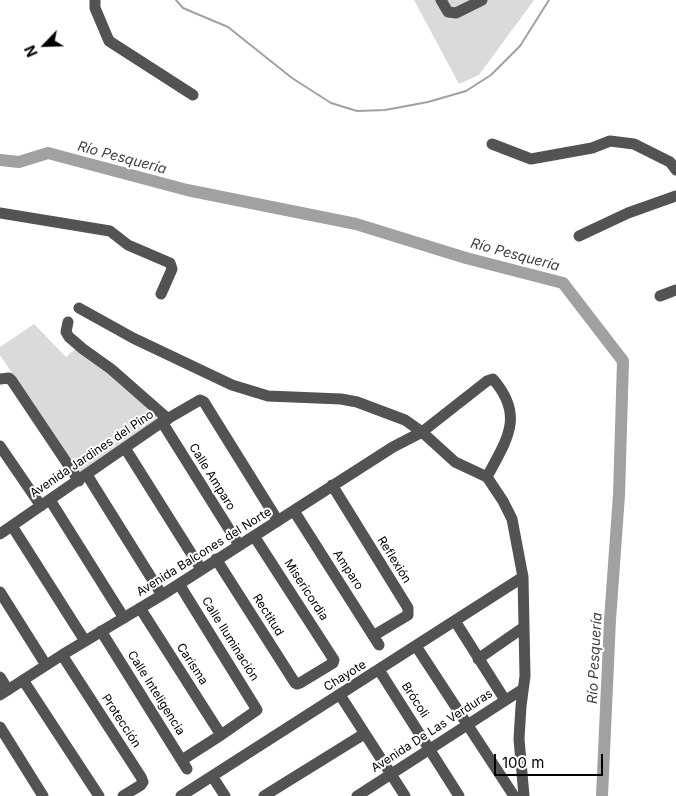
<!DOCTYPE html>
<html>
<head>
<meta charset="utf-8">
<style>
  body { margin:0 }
  #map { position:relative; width:676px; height:796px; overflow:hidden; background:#fff; font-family:Inter,sans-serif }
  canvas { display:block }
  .north { position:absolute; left:20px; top:20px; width:50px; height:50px; -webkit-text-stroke:4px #fff; paint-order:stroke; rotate:246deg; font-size:14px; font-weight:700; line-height:20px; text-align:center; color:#000 }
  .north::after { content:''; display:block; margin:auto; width:18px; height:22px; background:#000; clip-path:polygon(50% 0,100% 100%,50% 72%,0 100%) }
  .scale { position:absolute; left:494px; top:754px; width:109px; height:22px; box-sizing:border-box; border:2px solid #000; border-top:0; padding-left:6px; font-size:15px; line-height:18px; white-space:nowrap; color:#000; -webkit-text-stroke:4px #fff; paint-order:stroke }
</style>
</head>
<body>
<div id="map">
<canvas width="676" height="796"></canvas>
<div class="north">N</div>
<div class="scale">100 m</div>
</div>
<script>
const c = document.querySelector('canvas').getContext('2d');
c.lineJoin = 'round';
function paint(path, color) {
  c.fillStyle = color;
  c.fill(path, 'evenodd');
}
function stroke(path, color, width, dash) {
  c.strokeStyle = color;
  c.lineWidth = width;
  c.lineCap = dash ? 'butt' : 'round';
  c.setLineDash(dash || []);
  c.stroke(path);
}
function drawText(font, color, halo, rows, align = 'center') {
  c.font = font + ' Inter,sans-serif';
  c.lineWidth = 4;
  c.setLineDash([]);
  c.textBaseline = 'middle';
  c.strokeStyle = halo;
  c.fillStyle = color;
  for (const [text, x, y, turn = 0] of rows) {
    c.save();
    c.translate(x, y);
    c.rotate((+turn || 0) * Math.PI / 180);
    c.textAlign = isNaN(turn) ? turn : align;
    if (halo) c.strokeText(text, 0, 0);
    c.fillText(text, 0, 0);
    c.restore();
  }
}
paint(new Path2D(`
  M 414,0 L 534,0 L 479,75 L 459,84 Z
  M 34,324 L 66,357 L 75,349 L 100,362 L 162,416 L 80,474 L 0,355 L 0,347 Z`), '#dadada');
stroke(new Path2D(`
  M 176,0 L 183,8 L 228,27 L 292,78 L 331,103 L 357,111 L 385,110 L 428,102 L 466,91 L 491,75 L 520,46 L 549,0`), '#a1a1a1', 2);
stroke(new Path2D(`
  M 0,160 L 19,162 L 48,153 L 187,190 L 356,224 L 466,258 L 563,283 L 623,361 L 619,495 L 610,620 L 602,796`), '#a1a1a1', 12);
stroke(new Path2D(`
  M 95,0 L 95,8 L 109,41 L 193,95
  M 441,0 L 448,12 L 456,13 L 482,0
  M 492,144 L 531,159 L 592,148 L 610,141 L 634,144 L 670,162 L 676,170
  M 0,213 L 110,231 L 128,245 L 170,263 L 172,269 L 161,294
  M 579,236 L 628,213 L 676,196
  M 660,296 L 676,290
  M 79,308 L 133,338 L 232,385 L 268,396 L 341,399 L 357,402 L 405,420 L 422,432 L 455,462 L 487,477
  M 68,322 L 66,332 L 69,337 L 83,349 L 111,369 L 168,419
  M 0,379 L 9,378 L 12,381 L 79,481
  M 162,422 L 239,545
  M 0,446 L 41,506
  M 125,448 L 201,569
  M 87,475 L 162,595
  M 487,477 L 503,501 L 512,519 L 523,577 L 525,676 L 521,706 L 519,739 L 524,796
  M 332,485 L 408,608 L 408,615 L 373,636
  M 50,500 L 124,618
  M 294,511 L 379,645
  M 12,526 L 85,641
  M 0,534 L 162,422 L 200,400 L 204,402 L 278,521
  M 216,559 L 295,683 L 297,684 L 300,683 L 333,663 L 334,660 L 254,536
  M 179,584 L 257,710 L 221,735 L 182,760
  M 0,592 L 46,665
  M 140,608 L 221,735
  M 455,621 L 505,700
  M 101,631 L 187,769
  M 416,646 L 514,796
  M 62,655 L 141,777 L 143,782 L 141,785 L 123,796
  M 478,659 L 524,627
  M 379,670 L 459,796
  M 0,677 L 8,690
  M 23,680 L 99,796
  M 0,695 L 62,655 L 162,595 L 393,447 L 422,432 L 487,381 L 493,379 C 525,416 507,439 487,477
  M 340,695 L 405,796
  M 0,727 L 43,796
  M 212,776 L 225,796
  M 181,796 L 523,577
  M 264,796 L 364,734
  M 357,796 L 523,689`), '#535353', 11);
drawText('12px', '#000', '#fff', [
  ["Avenida Jardines del Pino",92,454,-34],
  ["Calle Amparo",212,477,58],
  ["Avenida Balcones del Norte",204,552,-32],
  ["Reflexión",394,560,58],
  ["Amparo",348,570,57],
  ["Misericordia",306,590,57],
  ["Rectitud",268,615,58],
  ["Calle Iluminación",230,639,58],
  ["Carisma",192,664,57],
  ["Chayote",345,676,-32],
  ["Calle Inteligencia",156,693,58],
  ["Brócoli",415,700,57],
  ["Protección",121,721,57],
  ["Avenida De Las Verduras",432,731,-33]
]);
drawText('italic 14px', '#424242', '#fff', [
  ["Río Pesquería",122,158,15],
  ["Río Pesquería",515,255,15],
  ["Río Pesquería",595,658,-87]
]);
</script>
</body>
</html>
